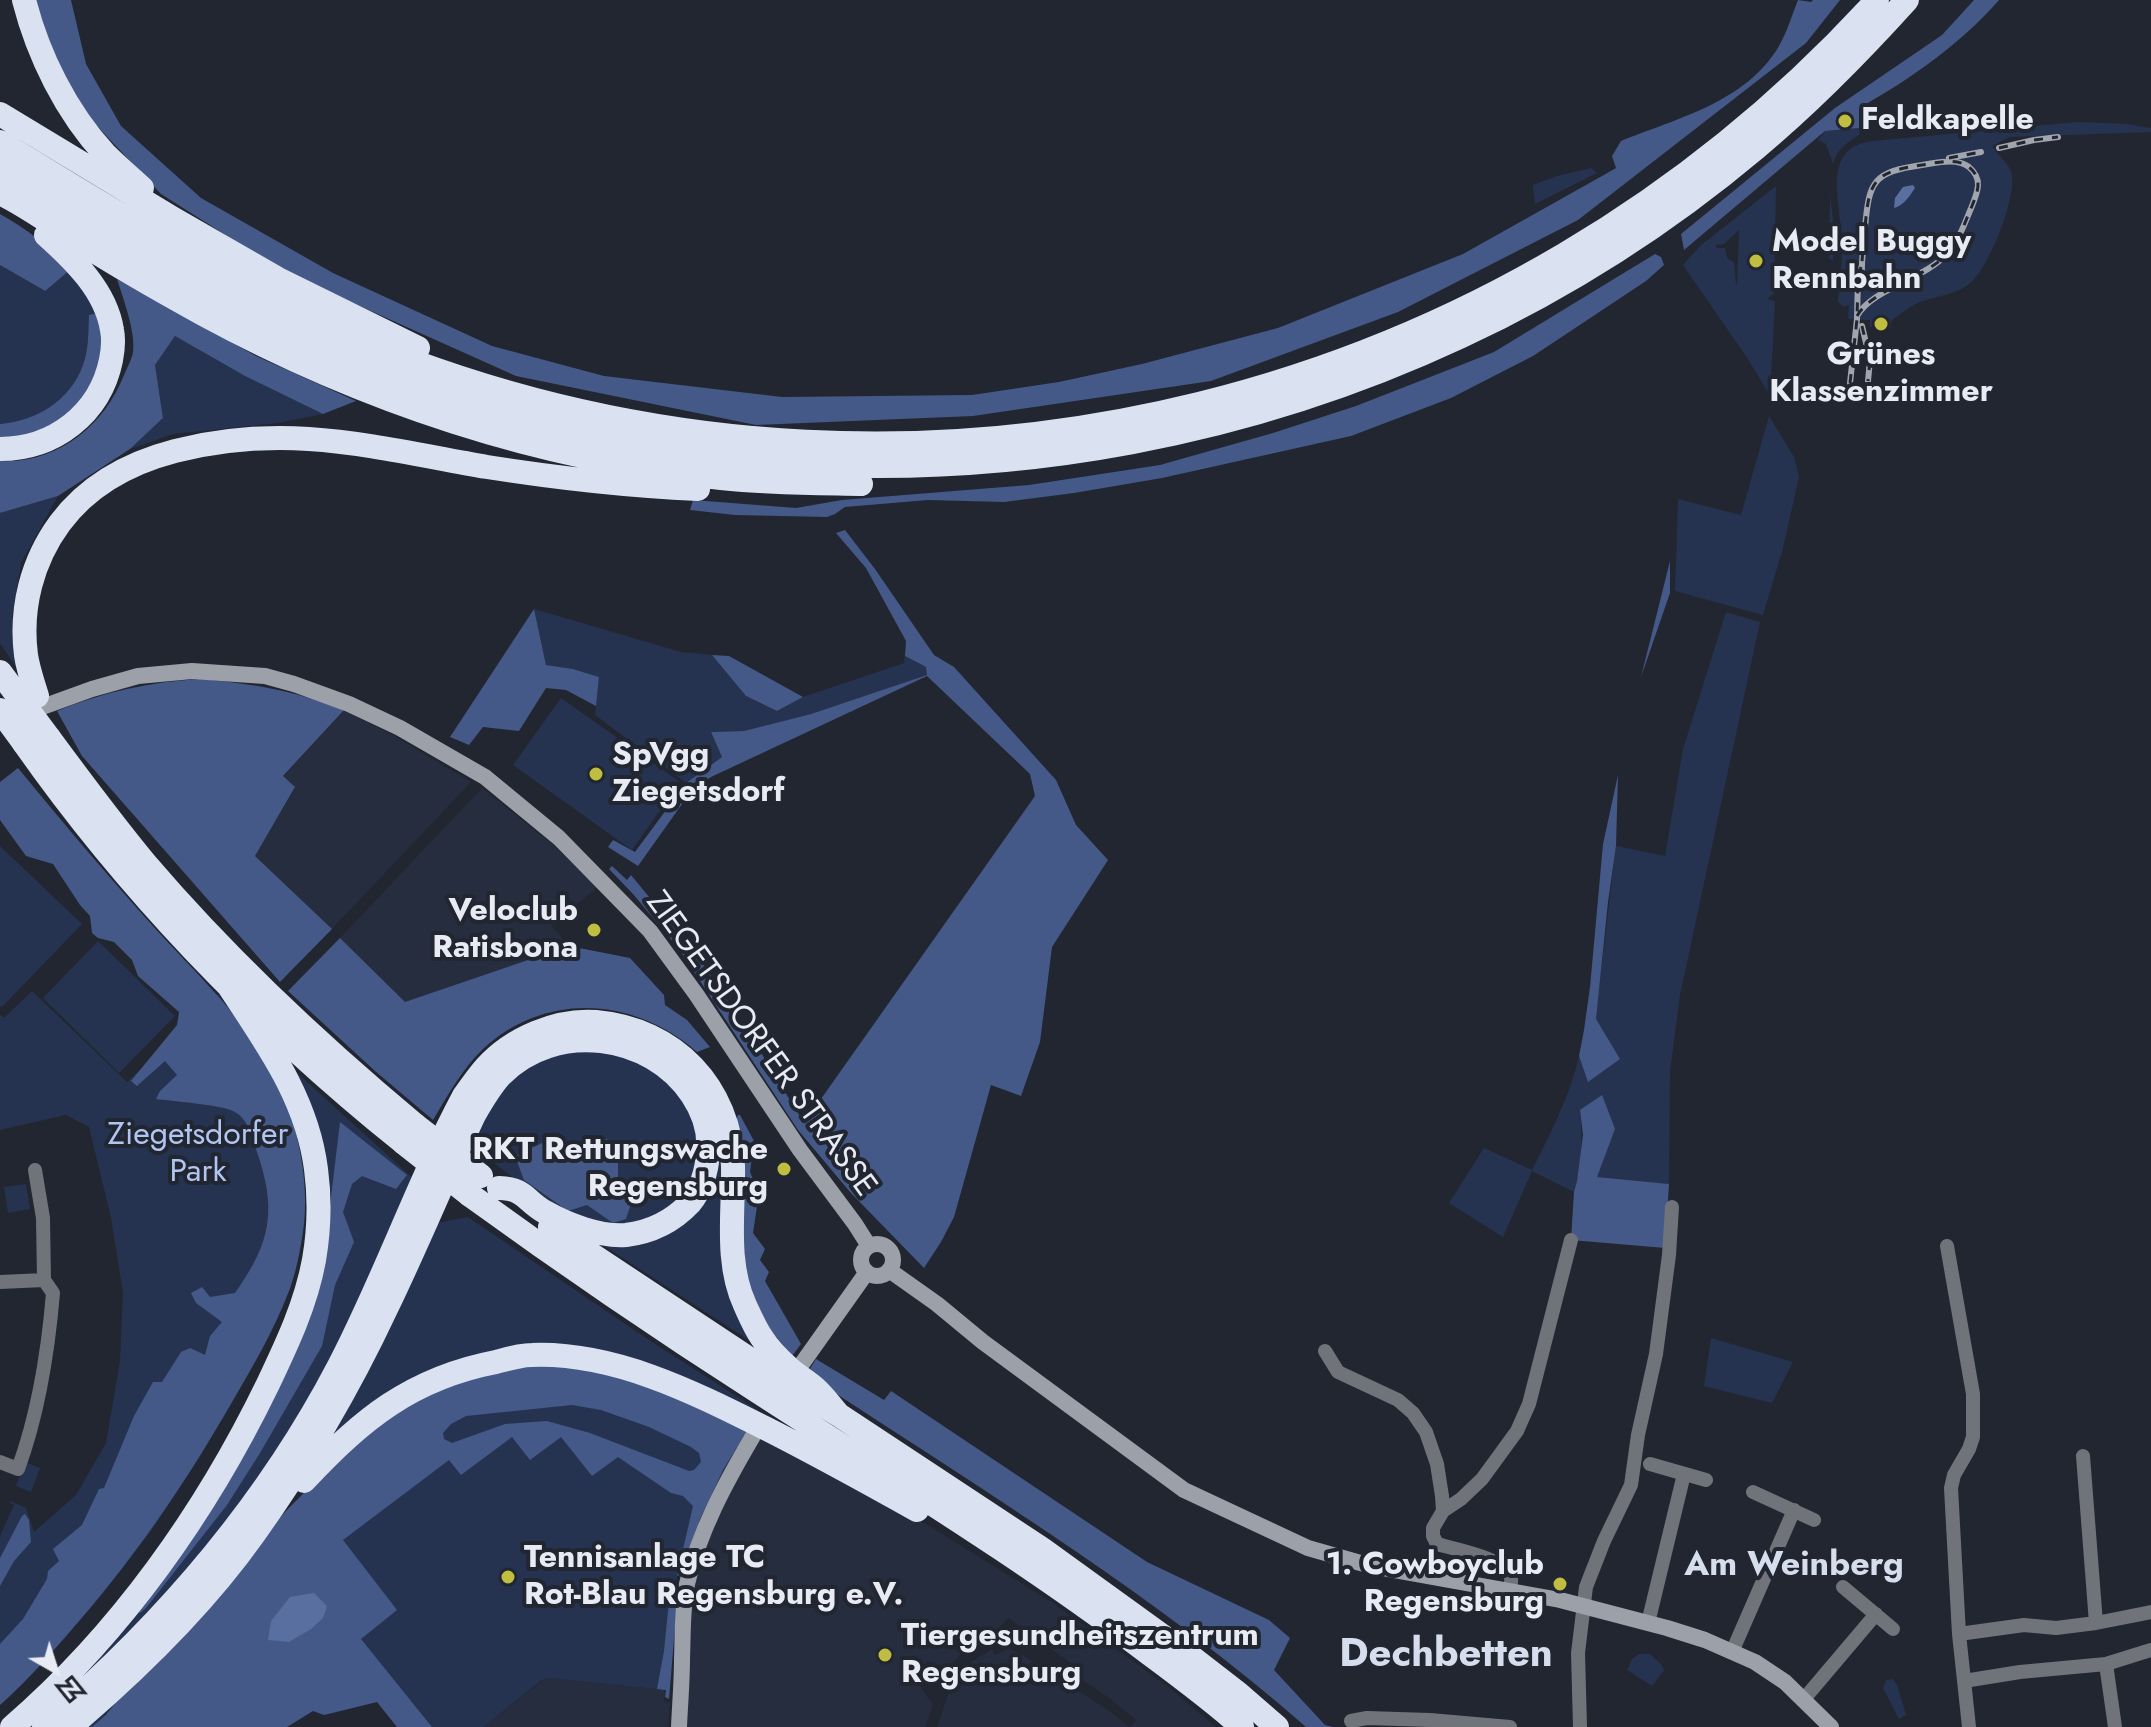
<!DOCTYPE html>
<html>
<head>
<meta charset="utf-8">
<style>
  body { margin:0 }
  #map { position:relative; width:2151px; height:1727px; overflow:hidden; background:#212631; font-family:Jost,sans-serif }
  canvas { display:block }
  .north { position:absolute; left:16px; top:1631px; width:80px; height:80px; -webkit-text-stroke:6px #212631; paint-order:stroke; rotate:141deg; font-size:22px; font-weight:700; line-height:32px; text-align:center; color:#e8ebf3 }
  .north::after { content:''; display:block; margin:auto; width:28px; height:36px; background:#e8ebf3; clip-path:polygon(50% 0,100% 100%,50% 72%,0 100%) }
</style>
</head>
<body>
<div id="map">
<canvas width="2151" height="1727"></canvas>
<div class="north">N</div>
</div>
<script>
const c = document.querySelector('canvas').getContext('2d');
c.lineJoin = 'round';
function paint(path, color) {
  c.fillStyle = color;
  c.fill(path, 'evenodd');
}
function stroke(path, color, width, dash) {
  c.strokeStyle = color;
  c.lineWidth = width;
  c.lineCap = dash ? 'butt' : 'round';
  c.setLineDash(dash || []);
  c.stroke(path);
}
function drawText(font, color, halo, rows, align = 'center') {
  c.font = font + ' Jost,sans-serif';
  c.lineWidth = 8;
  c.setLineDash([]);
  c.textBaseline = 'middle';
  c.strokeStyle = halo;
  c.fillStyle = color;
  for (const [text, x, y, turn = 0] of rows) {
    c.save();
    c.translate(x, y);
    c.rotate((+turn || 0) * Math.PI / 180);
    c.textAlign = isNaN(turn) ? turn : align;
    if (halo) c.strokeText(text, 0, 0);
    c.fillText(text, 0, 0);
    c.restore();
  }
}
paint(new Path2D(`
  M 344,710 L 396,737 L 471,782 L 332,929 L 255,856 L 295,788 L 283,777 Z
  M 482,788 L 553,845 L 598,887 L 551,925 L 569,946 L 405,1003 L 340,938 Z
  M 761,1438 L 853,1481 L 944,1535 L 1053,1603 L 1167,1686 L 1216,1727 L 1130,1727 L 1136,1720 L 1108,1697 L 1070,1672 L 1075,1666 L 1008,1618 L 995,1633 L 963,1652 L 948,1668 L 927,1661 L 919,1685 L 933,1705 L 925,1727 L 687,1727 L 691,1603 L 696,1579 L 708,1537 L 734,1482 Z
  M 992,1649 L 995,1655 L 1008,1649 L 1018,1652 L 1111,1712 L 1129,1727 L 937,1727 L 956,1671 L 958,1672 L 966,1665 Z
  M 549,1678 L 665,1690 L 664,1701 L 670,1702 L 668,1727 L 483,1727 L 543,1680 Z`), '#262d3e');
paint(new Path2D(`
  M 2077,122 L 2126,124 L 2151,128 L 2151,132 L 2010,137 L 1992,146 C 1997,154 2007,162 2011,171 C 2019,193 1988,271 1969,284 C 1956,294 1938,296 1923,301 C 1912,304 1901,314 1892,320 L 1890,329 L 1870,327 L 1870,320 L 1848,319 L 1849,305 L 1844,307 L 1838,302 C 1839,282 1843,260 1842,239 C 1841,217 1831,178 1842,159 C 1849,146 1860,143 1873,141 Z
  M 1859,128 L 1860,134 C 1847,143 1837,149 1833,164 L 1826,144 L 1818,140 L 1825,131 Z
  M 1591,168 L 1597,173 L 1535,204 L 1533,185 L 1557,176 Z
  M 1776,186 L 1774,293 L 1767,299 L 1775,301 L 1770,396 L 1748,359 L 1683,265 L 1700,246 ZM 1739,230 L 1737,284 L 1736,285 L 1734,262 L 1727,258 L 1725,248 L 1716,248 L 1716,245 L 1724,244 Z
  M 1830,195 L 1834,229 L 1833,260 L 1829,259 Z
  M 0,265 L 44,291 L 71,269 L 97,313 L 89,315 C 88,332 89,350 83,365 C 70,401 37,421 0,424 Z
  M 175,336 L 245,376 L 323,414 L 278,423 L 173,434 L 130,449 L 163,418 L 155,365 Z
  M 1769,416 L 1794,457 L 1799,477 L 1783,548 L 1763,615 L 1675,591 L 1678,499 L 1741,515 Z
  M 58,496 L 21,563 L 12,616 L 17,669 L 0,643 L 0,513 Z
  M 534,609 L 681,652 L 712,655 L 746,696 L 777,711 L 803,697 L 904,663 L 905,656 L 926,667 L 928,675 L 811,714 L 744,731 L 711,732 L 722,757 L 686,783 L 595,715 L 599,677 L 573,669 L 546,665 Z
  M 1726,612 L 1760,622 L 1680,995 L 1670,1071 L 1669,1184 L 1596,1177 L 1615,1129 L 1580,1111 C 1583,1138 1582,1166 1574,1192 L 1532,1171 L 1503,1237 L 1449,1203 L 1484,1148 L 1532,1170 C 1550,1134 1570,1096 1579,1056 L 1588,1081 L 1616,846 L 1665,856 L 1683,749 Z
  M 561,698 L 680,782 L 632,850 L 513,765 Z
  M 0,846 L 82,924 L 2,1007 L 0,1006 Z
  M 98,941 L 175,1016 L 119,1073 L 43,998 Z
  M 32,991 L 127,1082 L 218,994 L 251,1038 L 301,1159 L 305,1193 L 303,1230 L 290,1289 L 266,1342 L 201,1455 L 151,1531 L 101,1596 L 46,1659 L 0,1705 L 0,1536 L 14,1505 L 9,1502 L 10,1501 L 26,1508 L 34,1532 L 76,1495 L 106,1443 L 120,1361 L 123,1293 L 111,1218 L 89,1127 L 66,1115 L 0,1130 L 0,1015 L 4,1018 Z
  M 613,1050 L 674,1084 L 700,1130 L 697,1178 L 665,1216 L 610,1229 L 548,1205 L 470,1144 C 490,1110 508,1064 551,1055 C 571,1050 593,1051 613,1050 Z
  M 292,1068 L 417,1182 L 381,1261 L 287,1441 L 187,1578 L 33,1727 L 27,1727 L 171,1560 L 324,1252 Z
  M 710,1103 L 756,1345 L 603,1245 L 700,1205 Z
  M 26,1184 L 30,1209 L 8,1213 L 4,1187 Z
  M 468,1217 L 646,1338 L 758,1410 L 755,1414 L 605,1355 L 323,1448 L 437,1223 Z
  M 1711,1338 L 1793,1362 L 1772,1403 L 1704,1386 Z
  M 462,1376 L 749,1432 L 706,1511 L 693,1507 L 674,1589 L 667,1688 L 665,1690 L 549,1678 L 542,1680 L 483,1727 L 432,1727 L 408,1697 L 377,1702 L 324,1715 L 313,1711 L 287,1727 L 83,1727 L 168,1645 L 286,1511 Z
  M 25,1462 L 40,1468 L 31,1492 L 16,1486 Z
  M 1639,1654 L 1650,1654 L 1661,1664 L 1664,1670 L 1652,1686 L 1627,1670 L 1632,1659 Z
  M 1893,1679 L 1897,1685 L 1906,1715 L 1899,1719 L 1883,1688 L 1886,1680 Z`), '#263350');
paint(new Path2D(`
  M 33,0 L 71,0 L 86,64 L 121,126 L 201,198 L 333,273 L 492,346 L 604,376 L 782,397 L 972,395 L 1059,382 L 1142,364 L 1278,328 L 1463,254 L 1602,176 L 1616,168 L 1612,156 L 1621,141 C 1678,118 1746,102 1779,46 C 1787,32 1792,15 1798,0 L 1811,2 L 1813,0 L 1840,0 L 1806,43 L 1578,220 L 1398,312 L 1211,381 L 973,416 L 756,425 L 516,376 L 284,272 L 161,194 L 82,110 L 53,61 Z
  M 1974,0 L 1999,0 C 1963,42 1908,81 1859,108 L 1859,128 L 1825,131 L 1684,250 L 1681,234 L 1835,108 L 1942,35 Z
  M 0,214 C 27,229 49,246 71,269 L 45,291 L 0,265 Z
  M 1655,254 L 1661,257 L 1664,265 L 1646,281 L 1533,356 L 1451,398 L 1351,436 L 1162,478 L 1074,493 L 1004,502 L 928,500 L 845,507 L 835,514 L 827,517 L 735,515 L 690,510 L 693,500 L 796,508 L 842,500 L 1029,485 L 1160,465 L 1273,433 L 1356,406 L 1494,352 Z
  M 117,279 L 256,356 L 356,401 L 323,414 L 245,376 L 175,336 L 155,365 L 163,418 L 130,449 L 58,496 L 0,513 L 0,461 C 57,464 104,426 124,375 C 127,368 132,359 133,352 C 136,333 123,298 117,279 Z
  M 97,313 C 100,326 105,342 103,356 C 95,393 63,429 25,436 C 17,438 8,437 0,438 L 0,424 C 36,421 70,401 83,365 C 89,349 88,332 89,315 Z
  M 845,530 L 875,569 L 934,655 L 954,667 L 1056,780 L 1076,825 L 1108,860 L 1052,947 L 1040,1042 L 1021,1096 L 991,1085 L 954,1217 L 941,1242 L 924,1268 L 850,1192 L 798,1130 L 679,949 L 633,894 L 609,869 L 612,866 L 627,880 L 631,875 L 700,959 L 760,1051 L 804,1123 L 1035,796 L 1030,774 L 927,676 L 711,777 L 692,790 L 638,866 L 608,847 L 613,840 L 635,852 L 686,783 L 722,757 L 711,732 L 744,731 L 811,714 L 927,675 L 926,667 L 905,656 L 906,641 L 866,568 L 836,533 Z
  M 1670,561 L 1670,593 L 1641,677 Z
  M 534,609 L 546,665 L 573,669 L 599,677 L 596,706 L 566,690 L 546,688 L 519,731 L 483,727 L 469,745 L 450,737 Z
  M 712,655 L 729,656 L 803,697 L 777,711 L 746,696 Z
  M 200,679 C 255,684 292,690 344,710 L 283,776 L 295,787 L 255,856 L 332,929 L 280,982 L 82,756 L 57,711 C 103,692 150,682 200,679 Z
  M 18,768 C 59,818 100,867 143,915 C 187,965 238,1010 271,1068 C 296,1113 311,1181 303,1232 C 300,1251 296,1273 289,1291 C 273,1333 250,1371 228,1409 C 181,1490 129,1565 67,1635 C 46,1659 24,1684 0,1705 L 0,1644 L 23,1619 L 47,1579 L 48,1571 L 59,1561 L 53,1549 L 82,1525 L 99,1489 L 104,1488 L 134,1416 L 153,1382 L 162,1382 L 181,1352 L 190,1348 L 205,1355 L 210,1336 L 222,1322 L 196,1303 L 191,1293 L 202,1287 L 210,1297 L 235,1293 C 272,1241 277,1209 256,1149 C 251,1136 248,1119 235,1112 C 224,1105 171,1101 156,1099 L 160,1091 L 177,1075 L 165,1061 L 137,1086 L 131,1081 L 177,1025 L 179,1012 L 138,976 L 132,960 L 114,942 L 98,938 L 92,933 L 90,916 L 80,905 L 53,864 L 26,856 L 0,820 L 0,782 Z
  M 1618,775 L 1616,846 L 1608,902 L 1596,1019 L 1620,1059 L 1588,1082 L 1579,1056 L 1584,1030 L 1590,987 L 1603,844 Z
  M 340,938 L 405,1002 L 569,946 L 630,958 L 664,995 L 665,1005 L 687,1020 L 710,1047 L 697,1052 C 634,997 546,991 483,1049 C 462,1069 448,1095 433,1120 L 375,1071 L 288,991 Z
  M 1602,1095 L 1615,1129 L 1597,1177 L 1669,1184 L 1665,1248 L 1571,1240 L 1574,1192 L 1577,1181 L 1583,1135 L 1580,1110 Z
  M 738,1115 L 740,1115 L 754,1141 L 750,1172 L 759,1193 L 753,1233 L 765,1249 L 760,1260 L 769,1272 L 765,1281 L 801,1344 L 792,1356 L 768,1327 L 749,1285 L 745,1266 L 736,1120 Z
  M 340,1122 L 407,1175 L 396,1189 L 362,1176 L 352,1184 L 343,1212 L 354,1242 L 335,1285 L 322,1346 L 260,1453 L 227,1505 L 146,1608 L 140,1613 L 135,1611 L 227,1475 L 329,1214 Z
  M 607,1139 L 618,1152 L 618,1178 L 628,1185 L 631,1204 L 626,1219 L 613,1223 L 587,1205 L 568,1211 L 524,1180 L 515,1156 L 542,1143 L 560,1151 L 571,1144 L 594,1145 Z
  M 816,1359 L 884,1400 L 891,1391 L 1147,1562 L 1269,1620 L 1290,1638 L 1274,1670 L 1325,1725 L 1333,1727 L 1306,1727 C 1159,1598 992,1496 829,1389 L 808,1372 Z
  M 530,1364 L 576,1366 L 641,1382 L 747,1431 L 723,1470 L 700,1519 L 679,1576 L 677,1575 L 693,1506 L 683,1496 L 671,1493 L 618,1457 L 592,1476 L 561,1437 L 530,1460 L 512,1437 L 461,1475 L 449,1460 L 343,1540 L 397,1610 L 361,1639 L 432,1727 L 397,1727 L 377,1702 L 324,1715 L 313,1711 L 287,1727 L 92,1727 L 106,1715 L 132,1682 L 286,1511 L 350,1446 L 429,1389 ZM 572,1405 L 601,1410 L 649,1427 L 691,1447 L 699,1453 L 701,1462 L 694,1470 L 689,1471 L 590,1433 L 547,1421 L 505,1424 L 452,1443 L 444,1439 L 443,1433 L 451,1424 L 466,1416 Z
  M 25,1514 L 29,1520 L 31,1542 L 14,1561 L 0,1586 L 0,1558 L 22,1516 Z
  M 670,1591 L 678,1592 L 669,1699 L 665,1697 L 666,1690 L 657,1689 L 664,1651 Z`), '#445987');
paint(new Path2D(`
  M 1913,185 L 1915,188 C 1909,197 1904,205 1894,208 L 1895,198 L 1903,187 Z
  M 314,1593 L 327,1606 L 323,1618 L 311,1629 L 289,1642 L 268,1640 L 271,1621 L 290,1597 Z`), '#596f9f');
stroke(new Path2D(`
  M 1947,1246 L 1973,1394 L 1973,1437 L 1969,1449 L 1954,1475 L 1951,1488 L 1959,1634 L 1969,1727
  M 0,1282 L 44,1280
  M 1325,1351 L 1338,1372 L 1398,1400 L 1413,1413 L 1426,1432 L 1437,1464 L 1442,1496 L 1443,1511 L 1433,1528 L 1433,1536 L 1437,1544 C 1454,1549 1509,1559 1511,1578 C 1512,1582 1510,1586 1509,1591
  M 2083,1456 L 2096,1623
  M 0,1462 L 18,1469 C 39,1412 48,1353 53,1293 L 44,1280 L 43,1218 L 35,1170
  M 1650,1464 L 1706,1480
  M 1753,1492 L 1814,1520
  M 1443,1511 L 1461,1499 L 1482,1479 L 1517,1431 L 1529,1404 L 1571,1240
  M 1843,1587 L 1893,1629
  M 1648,1623 L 1684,1474
  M 1959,1634 L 2024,1625 L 2056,1628 L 2096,1623 L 2151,1612
  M 1732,1652 L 1794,1510
  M 2106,1664 L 2115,1727
  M 1964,1681 L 2020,1672 L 2106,1664 L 2151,1650
  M 1804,1699 L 1876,1614
  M 1351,1721 L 1367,1718 L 1430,1720 L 1510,1727
  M 1580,1727 L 1578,1653 L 1586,1587 L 1604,1541 L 1631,1485 L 1638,1435 L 1656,1354 L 1669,1255 L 1672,1207`), '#707379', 14);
stroke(new Path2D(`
  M 23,714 L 92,689 L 138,676 L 192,671 L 265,676 L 294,684 L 349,704 L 400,728 L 485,777 L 559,838 L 650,931 L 696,994 L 800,1150 L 855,1224 L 869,1246
  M861 1260a16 16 0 1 1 32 0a16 16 0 1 1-32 0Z
  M 889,1270 L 937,1304 L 983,1342 L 1184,1490 L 1308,1548 L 1371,1566 L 1560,1600 L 1667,1628 L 1705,1640 L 1755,1662 L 1785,1682 L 1831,1727
  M 801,1365 L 867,1272
  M 679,1727 C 680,1704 682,1681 682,1659 C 683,1634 682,1608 687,1584 C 699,1531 726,1482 753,1436`), '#9ba0a9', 16);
stroke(new Path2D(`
  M 24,0 C 38,55 66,112 105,154 C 117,166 130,177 142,188
  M 0,114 L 172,218 L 278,279 L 418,348
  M 0,142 C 133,223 265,307 412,361 C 927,551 1508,406 1877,0
  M 0,168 C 143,256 281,342 441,395 C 889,546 1394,453 1756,148 C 1810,103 1860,52 1907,0
  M 0,193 C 29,207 55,227 83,244 C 122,269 163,292 203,314 C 363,401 540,460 721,478 C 767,483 814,483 861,484
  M 0,449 C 54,449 100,414 111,360 C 113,350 114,340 112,330 C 106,291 74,260 46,235
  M 0,672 L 20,699
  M 37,696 C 33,683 28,669 26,655 C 20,608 32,561 60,523 C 89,484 129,463 175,451 C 288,422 377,448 487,467 C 557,478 627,486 698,489
  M 49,738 C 80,780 111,822 145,863 C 226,958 319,1045 415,1125
  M 24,743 C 130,894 261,1028 404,1143
  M 470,1195 C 565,1264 662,1330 760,1393 C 891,1478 1023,1558 1147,1652 C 1179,1676 1212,1700 1242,1727
  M 550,1227 L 769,1372 L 839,1415 L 1042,1549 L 1190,1656 L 1239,1694 L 1277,1727
  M 304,1481 C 360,1420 412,1378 496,1362 C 507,1359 520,1355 532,1355 C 615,1352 695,1393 767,1429 C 818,1455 867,1482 917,1510
  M 12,1727 C 120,1634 206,1512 268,1384 C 287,1344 306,1304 314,1260 C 319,1231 320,1199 316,1169 C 307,1098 266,1043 228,985
  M 44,1727 C 163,1625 266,1506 339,1366 C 385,1278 417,1184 464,1096 C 471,1086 478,1076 486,1067 C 512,1038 557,1019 596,1022 C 675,1029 730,1087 733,1166 C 734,1212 725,1262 745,1305 C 750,1316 755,1328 762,1338 C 769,1349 781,1361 790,1369 C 798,1376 807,1381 815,1388 C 824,1396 831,1406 839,1415
  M 70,1727 C 137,1670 203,1606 254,1534 C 305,1463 349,1388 386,1309 C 417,1245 444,1179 474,1115 C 482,1101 490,1087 501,1075 C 555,1020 651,1033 692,1095 C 704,1113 710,1131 708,1152 C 707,1171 702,1188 690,1203 C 673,1221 651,1232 626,1235 C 600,1237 568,1225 545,1212 C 524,1200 526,1189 499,1188`), '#dae1f0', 24);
const rail = new Path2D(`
  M 1999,148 L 2034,140 L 2058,137
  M 1949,158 L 1981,152
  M 1857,316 C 1872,289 1924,279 1947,254 C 1959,241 1965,222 1972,206 C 1978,191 1983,179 1969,167 C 1956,157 1936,163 1922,165 C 1873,172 1869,181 1865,228 C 1864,244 1861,260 1862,277 C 1871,291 1885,291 1900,286
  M 1862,326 L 1870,360 L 1868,381
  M 1850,383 L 1857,319 L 1858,278 L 1861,267`);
stroke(rail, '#a1a5ae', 6);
stroke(rail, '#212631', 3, [9]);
stroke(new Path2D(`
  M 20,699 L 49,738
  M 0,710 L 24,743
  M 415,1125 L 481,1176
  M 404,1143 L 470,1195`), '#dae1f0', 24);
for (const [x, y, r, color] of [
  [1845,121,8,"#bfbe41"],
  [1756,261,8,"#bfbe41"],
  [1881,324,8,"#bfbe41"],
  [596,774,8,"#bfbe41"],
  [594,930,8,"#bfbe41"],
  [784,1169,8,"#bfbe41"],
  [508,1577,8,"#bfbe41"],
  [1560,1584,8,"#bfbe41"],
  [885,1655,8,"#bfbe41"]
]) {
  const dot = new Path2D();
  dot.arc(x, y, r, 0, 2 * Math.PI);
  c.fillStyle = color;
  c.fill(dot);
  stroke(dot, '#212631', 3);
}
drawText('bold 32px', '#e8ebf3', '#212631', [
  ["Feldkapelle",1861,121],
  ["Model Buggy",1772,243],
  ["Rennbahn",1772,280],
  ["Grünes",1881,356,"center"],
  ["Klassenzimmer",1881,393,"center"],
  ["SpVgg",612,756],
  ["Ziegetsdorf",612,793],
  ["Veloclub",578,912,"right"],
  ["Ratisbona",578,949,"right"],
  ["RKT Rettungswache",768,1151,"right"],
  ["Regensburg",768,1188,"right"],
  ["Tennisanlage TC",524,1559],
  ["Rot-Blau Regensburg e.V.",524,1596],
  ["1. Cowboyclub",1544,1566,"right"],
  ["Regensburg",1544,1603,"right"],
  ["Tiergesundheitszentrum",901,1637],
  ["Regensburg",901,1674]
], 'left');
drawText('32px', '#e8ebf3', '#212631', [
  ["ZIEGETSDORFER STRASSE",760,1045,54]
]);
drawText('32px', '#b1c5f1', '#212631', [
  ["Ziegetsdorfer",198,1136],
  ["Park",198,1173]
]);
drawText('bold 34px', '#d6ddec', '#212631', [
  ["Am Weinberg",1794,1567]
]);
drawText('bold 40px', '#d6ddec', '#212631', [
  ["Dechbetten",1446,1656]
]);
</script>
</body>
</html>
